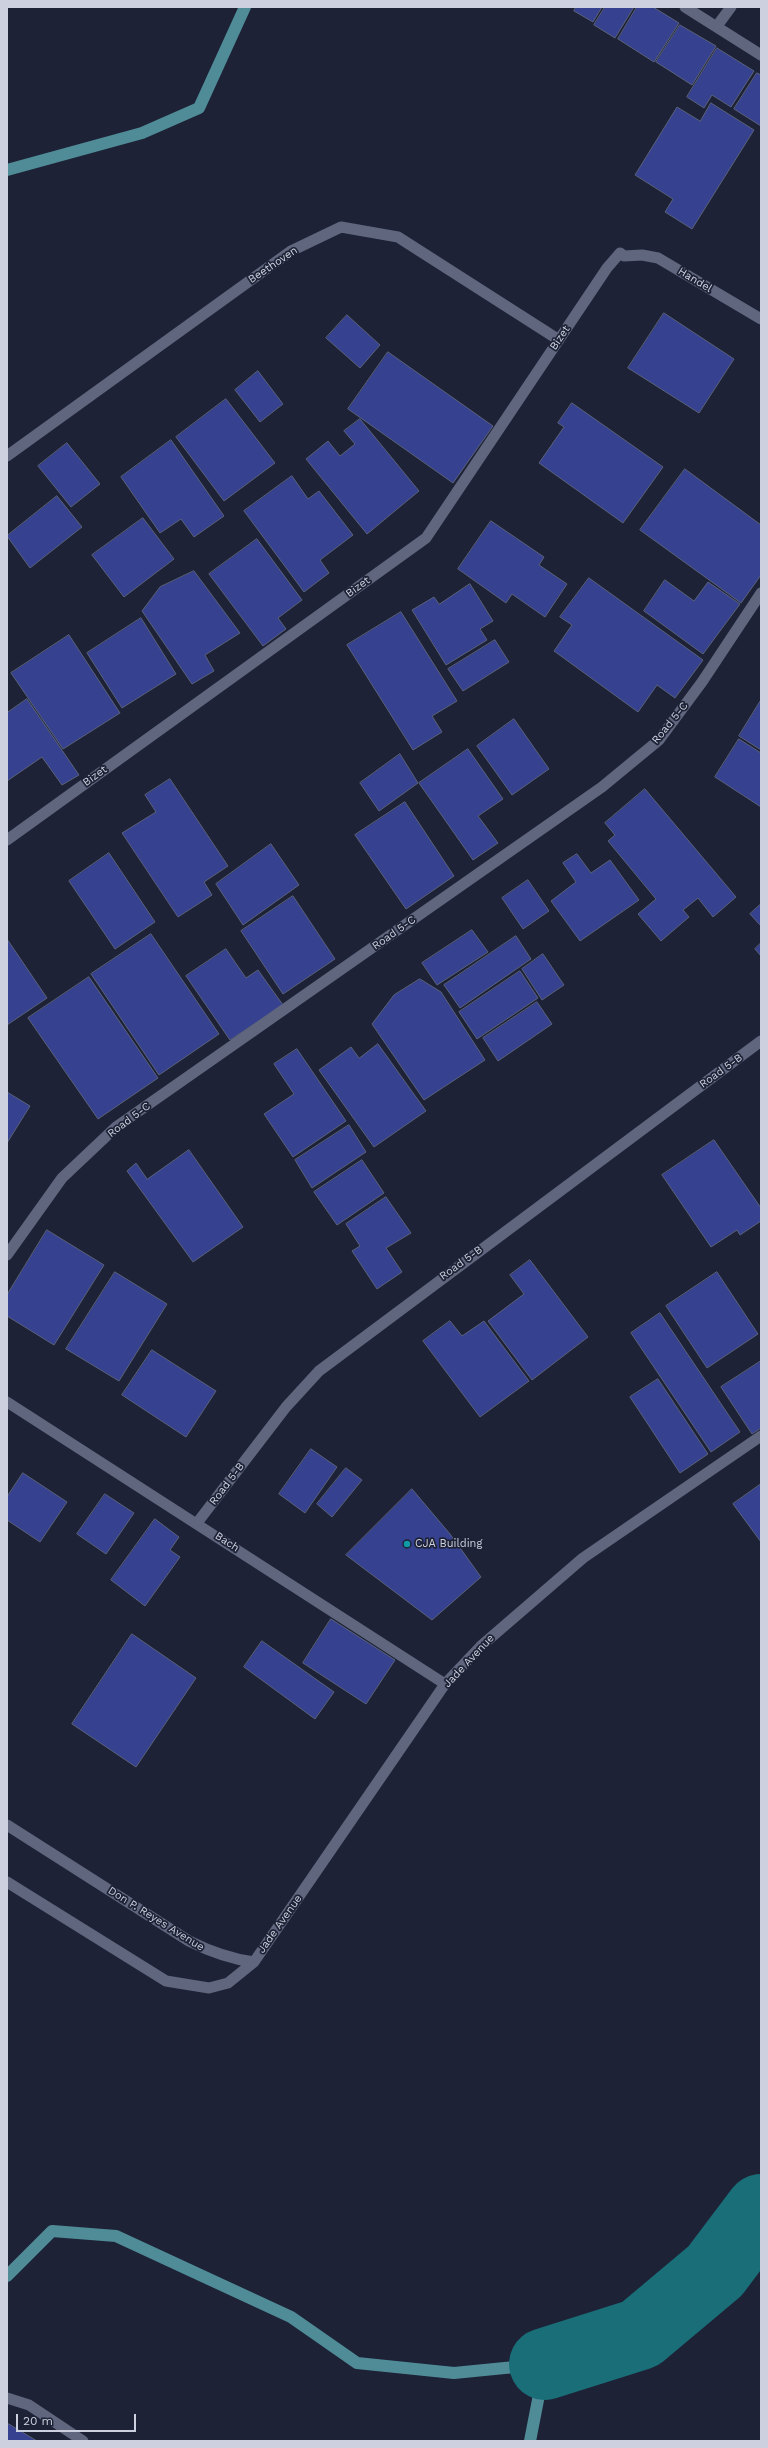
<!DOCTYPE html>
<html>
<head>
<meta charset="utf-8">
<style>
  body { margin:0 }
  #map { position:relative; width:768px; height:2448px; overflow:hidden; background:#1d2236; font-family:"Work Sans",sans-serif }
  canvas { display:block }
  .frame { position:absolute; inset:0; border:8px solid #cdd1df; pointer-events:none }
  .scale { position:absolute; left:16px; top:2414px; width:120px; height:18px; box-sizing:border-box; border:2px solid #cdd1df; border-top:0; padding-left:5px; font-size:12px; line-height:14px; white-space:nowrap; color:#cdd1df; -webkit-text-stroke:3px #1d2236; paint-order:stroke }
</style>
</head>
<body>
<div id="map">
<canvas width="768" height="2448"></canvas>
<div class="frame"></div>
<div class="scale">20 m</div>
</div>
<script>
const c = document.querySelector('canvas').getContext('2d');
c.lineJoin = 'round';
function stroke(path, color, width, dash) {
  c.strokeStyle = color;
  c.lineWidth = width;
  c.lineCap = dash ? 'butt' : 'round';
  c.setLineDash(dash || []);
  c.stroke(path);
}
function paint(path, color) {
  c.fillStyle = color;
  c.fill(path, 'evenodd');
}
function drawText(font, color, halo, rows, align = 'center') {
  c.font = font + ' "Work Sans",sans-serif';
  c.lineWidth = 3.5;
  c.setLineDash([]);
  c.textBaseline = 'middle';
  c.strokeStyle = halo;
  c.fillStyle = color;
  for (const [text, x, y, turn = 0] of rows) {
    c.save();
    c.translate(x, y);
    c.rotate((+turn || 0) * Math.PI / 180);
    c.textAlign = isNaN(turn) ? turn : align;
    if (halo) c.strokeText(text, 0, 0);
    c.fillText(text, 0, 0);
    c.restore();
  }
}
stroke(new Path2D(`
  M 7,170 L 142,133 L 199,108 L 245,7
  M 7,2276 L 52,2231 L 116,2236 L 291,2317 L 357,2363 L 454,2373 L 545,2364 L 530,2441`), '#508c97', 12);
stroke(new Path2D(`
  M 545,2364 L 640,2334 L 715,2271 L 761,2210`), '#1a6e78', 72);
const building = new Path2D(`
  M 576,7 L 602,7 L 593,22 L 574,11 Z
  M 605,7 L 634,7 L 615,38 L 594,25 Z
  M 637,7 L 653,7 L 679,23 L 654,62 L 618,39 Z
  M 680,25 L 716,46 L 692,85 L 656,62 Z
  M 717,48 L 754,71 L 731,107 L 712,95 L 704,108 L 687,97 Z
  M 757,73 L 761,75 L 761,126 L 734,109 Z
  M 711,103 L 754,130 L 692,229 L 665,212 L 673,199 L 635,175 L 677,107 L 700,121 Z
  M 664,313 L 734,359 L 699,413 L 628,368 Z
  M 347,315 L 380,345 L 360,368 L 326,338 Z
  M 388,352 L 493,426 L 453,483 L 348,409 Z
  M 258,371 L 283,404 L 260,422 L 235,390 Z
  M 226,399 L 275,463 L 224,501 L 176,437 Z
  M 572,403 L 663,467 L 623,523 L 539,463 L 564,427 L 558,423 Z
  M 360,419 L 419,491 L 367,534 L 306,459 L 328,441 L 340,456 L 355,444 L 344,431 Z
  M 171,440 L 224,516 L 194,537 L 181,519 L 160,533 L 121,477 Z
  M 67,443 L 100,484 L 71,507 L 38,466 Z
  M 685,469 L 761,525 L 761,575 L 741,603 L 640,530 Z
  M 292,476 L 308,499 L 319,491 L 353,535 L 320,560 L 329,573 L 304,592 L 244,511 Z
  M 57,496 L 82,527 L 30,568 L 7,536 Z
  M 143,518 L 174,559 L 124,597 L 92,555 Z
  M 491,521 L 544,557 L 539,565 L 567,584 L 545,617 L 512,594 L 506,603 L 458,569 Z
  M 257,539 L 302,600 L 278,618 L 286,629 L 263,646 L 209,574 Z
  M 194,571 L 240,633 L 205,655 L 214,671 L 192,684 L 142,611 L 160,587 Z
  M 589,578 L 703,660 L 675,698 L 657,685 L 638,712 L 554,651 L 572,625 L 560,617 Z
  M 665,580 L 694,601 L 708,582 L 740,604 L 703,654 L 644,611 Z
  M 470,584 L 493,621 L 480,629 L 487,640 L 446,665 L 412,610 L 434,597 L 439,604 Z
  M 401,612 L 457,701 L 432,716 L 442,732 L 413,750 L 347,645 Z
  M 141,618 L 176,674 L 122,708 L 87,653 Z
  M 69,635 L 120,713 L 63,749 L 11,673 Z
  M 495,640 L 509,662 L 463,691 L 448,669 Z
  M 27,699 L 79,775 L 62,785 L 42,757 L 7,781 L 7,713 Z
  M 761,700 L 761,750 L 739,736 Z
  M 514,719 L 549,769 L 512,795 L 477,746 Z
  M 739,739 L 761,753 L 761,807 L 715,777 Z
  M 468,749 L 503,799 L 478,816 L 498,843 L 473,860 L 419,783 Z
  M 400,754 L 418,783 L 379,811 L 360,783 Z
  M 170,779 L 228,866 L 204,882 L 212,895 L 178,917 L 122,833 L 156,812 L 145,795 Z
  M 645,789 L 736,897 L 713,917 L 698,898 L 683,910 L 689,917 L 661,941 L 638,914 L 656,899 L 608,841 L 615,835 L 605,823 Z
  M 405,802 L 454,876 L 406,909 L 355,835 Z
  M 271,844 L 299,885 L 243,925 L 216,884 Z
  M 109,853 L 155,922 L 115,949 L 69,881 Z
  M 577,854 L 591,873 L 610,860 L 639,900 L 580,941 L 551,901 L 576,882 L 563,863 Z
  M 528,880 L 549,911 L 523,929 L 502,898 Z
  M 293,896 L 335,959 L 283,994 L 241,931 Z
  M 761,904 L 761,926 L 750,914 Z
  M 472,930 L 488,952 L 437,985 L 422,963 Z
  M 151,934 L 219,1034 L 159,1075 L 91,974 Z
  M 516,936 L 531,959 L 460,1008 L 444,985 Z
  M 7,939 L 47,998 L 7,1025 Z
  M 761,943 L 761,956 L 755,949 Z
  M 226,949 L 246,978 L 258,970 L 283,1005 L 230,1040 L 186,976 Z
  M 543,954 L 564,985 L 542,1000 L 522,969 Z
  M 520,971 L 538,998 L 477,1039 L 459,1012 Z
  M 89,977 L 158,1078 L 98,1119 L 28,1018 Z
  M 420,979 L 441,992 L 485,1060 L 424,1100 L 372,1024 L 394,995 Z
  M 537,1002 L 552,1024 L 498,1061 L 483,1038 Z
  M 378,1044 L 426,1111 L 374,1147 L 319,1070 L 351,1047 L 359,1058 Z
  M 297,1049 L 346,1121 L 293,1157 L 264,1114 L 294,1094 L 274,1064 Z
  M 7,1092 L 30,1106 L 7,1143 Z
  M 349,1125 L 366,1152 L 312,1188 L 295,1160 Z
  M 714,1140 L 761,1208 L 761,1221 L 740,1235 L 737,1230 L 711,1247 L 662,1175 Z
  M 189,1150 L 243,1227 L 193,1262 L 127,1171 L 136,1163 L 147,1179 Z
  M 362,1160 L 384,1193 L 337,1225 L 314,1192 Z
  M 386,1197 L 411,1233 L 386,1248 L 402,1272 L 377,1289 L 352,1251 L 360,1246 L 346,1224 Z
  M 47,1230 L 104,1265 L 54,1345 L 7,1316 L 7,1295 Z
  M 530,1260 L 588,1337 L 532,1380 L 488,1321 L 524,1294 L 510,1275 Z
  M 115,1272 L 167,1304 L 119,1381 L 66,1349 Z
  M 717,1272 L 758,1334 L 707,1368 L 666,1306 Z
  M 660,1313 L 740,1432 L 711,1452 L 631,1333 Z
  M 450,1321 L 462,1336 L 484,1321 L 529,1381 L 480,1417 L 423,1341 Z
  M 152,1350 L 216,1391 L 186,1437 L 122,1395 Z
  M 761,1361 L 761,1428 L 752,1434 L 721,1387 Z
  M 658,1379 L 708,1454 L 680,1473 L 630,1397 Z
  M 311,1449 L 337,1467 L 305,1513 L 279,1494 Z
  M 346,1468 L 362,1480 L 332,1517 L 317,1504 Z
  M 23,1473 L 67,1502 L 40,1542 L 7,1520 L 7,1497 Z
  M 761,1484 L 761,1542 L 733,1504 Z
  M 412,1489 L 450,1534 L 481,1577 L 432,1620 L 346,1555 Z
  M 105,1494 L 134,1513 L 106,1554 L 77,1534 Z
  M 155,1519 L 179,1537 L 170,1550 L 180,1557 L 145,1606 L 111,1580 Z
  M 331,1619 L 395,1660 L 366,1704 L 303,1663 Z
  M 132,1634 L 196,1678 L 136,1767 L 72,1724 Z
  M 262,1641 L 334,1692 L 315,1719 L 244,1667 Z
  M 7,2423 L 37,2441 L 7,2441 Z`);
paint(building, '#364290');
stroke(building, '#5a6179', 1);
stroke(new Path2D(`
  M 685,7 L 761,55
  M 717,26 L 731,7
  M 7,456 L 291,251 L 341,227 L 398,237 L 559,340
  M 7,840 L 426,538 L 607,268 L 620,253 L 624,256 L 642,255 L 658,258 L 761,319
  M 7,1255 L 62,1178 L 116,1127 L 602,787 L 659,740 L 702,682 L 761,593
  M 7,1402 L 445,1684
  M 197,1523 L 286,1407 L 319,1371 L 761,1041
  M 7,2398 L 29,2405 L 83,2441`), '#5f667d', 11);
stroke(new Path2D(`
  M 7,1825 L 189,1941 C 211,1952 230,1959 254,1962
  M 7,1882 L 166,1981 L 209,1988 L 228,1983 L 254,1962 L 445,1684 L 481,1646 L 583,1558 L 761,1436`), '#5f667d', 11);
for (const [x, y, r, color] of [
  [407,1544,4,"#0f9aa8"]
]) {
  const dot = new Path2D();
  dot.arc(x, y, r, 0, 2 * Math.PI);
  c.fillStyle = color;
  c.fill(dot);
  stroke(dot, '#1d2236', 1.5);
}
drawText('11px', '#cdd1df', '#1d2236', [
  ["Beethoven",273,265,-34],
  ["Handel",695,280,31],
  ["Bizet",560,338,-56],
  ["Bizet",358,587,-36],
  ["Road 5-C",670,723,-51],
  ["Bizet",95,776,-36],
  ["Road 5-C",394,933,-35],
  ["Road 5-B",721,1071,-36],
  ["Road 5-C",129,1120,-37],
  ["Road 5-B",461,1263,-36],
  ["Road 5-B",227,1484,-53],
  ["Bach",227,1542,33],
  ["Jade Avenue",469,1661,-47],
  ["Don P. Reyes Avenue",156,1919,32],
  ["Jade Avenue",280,1924,-55]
]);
drawText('11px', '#cdd1df', '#1d2236', [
  ["CJA Building",415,1544]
], 'left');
</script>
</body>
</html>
